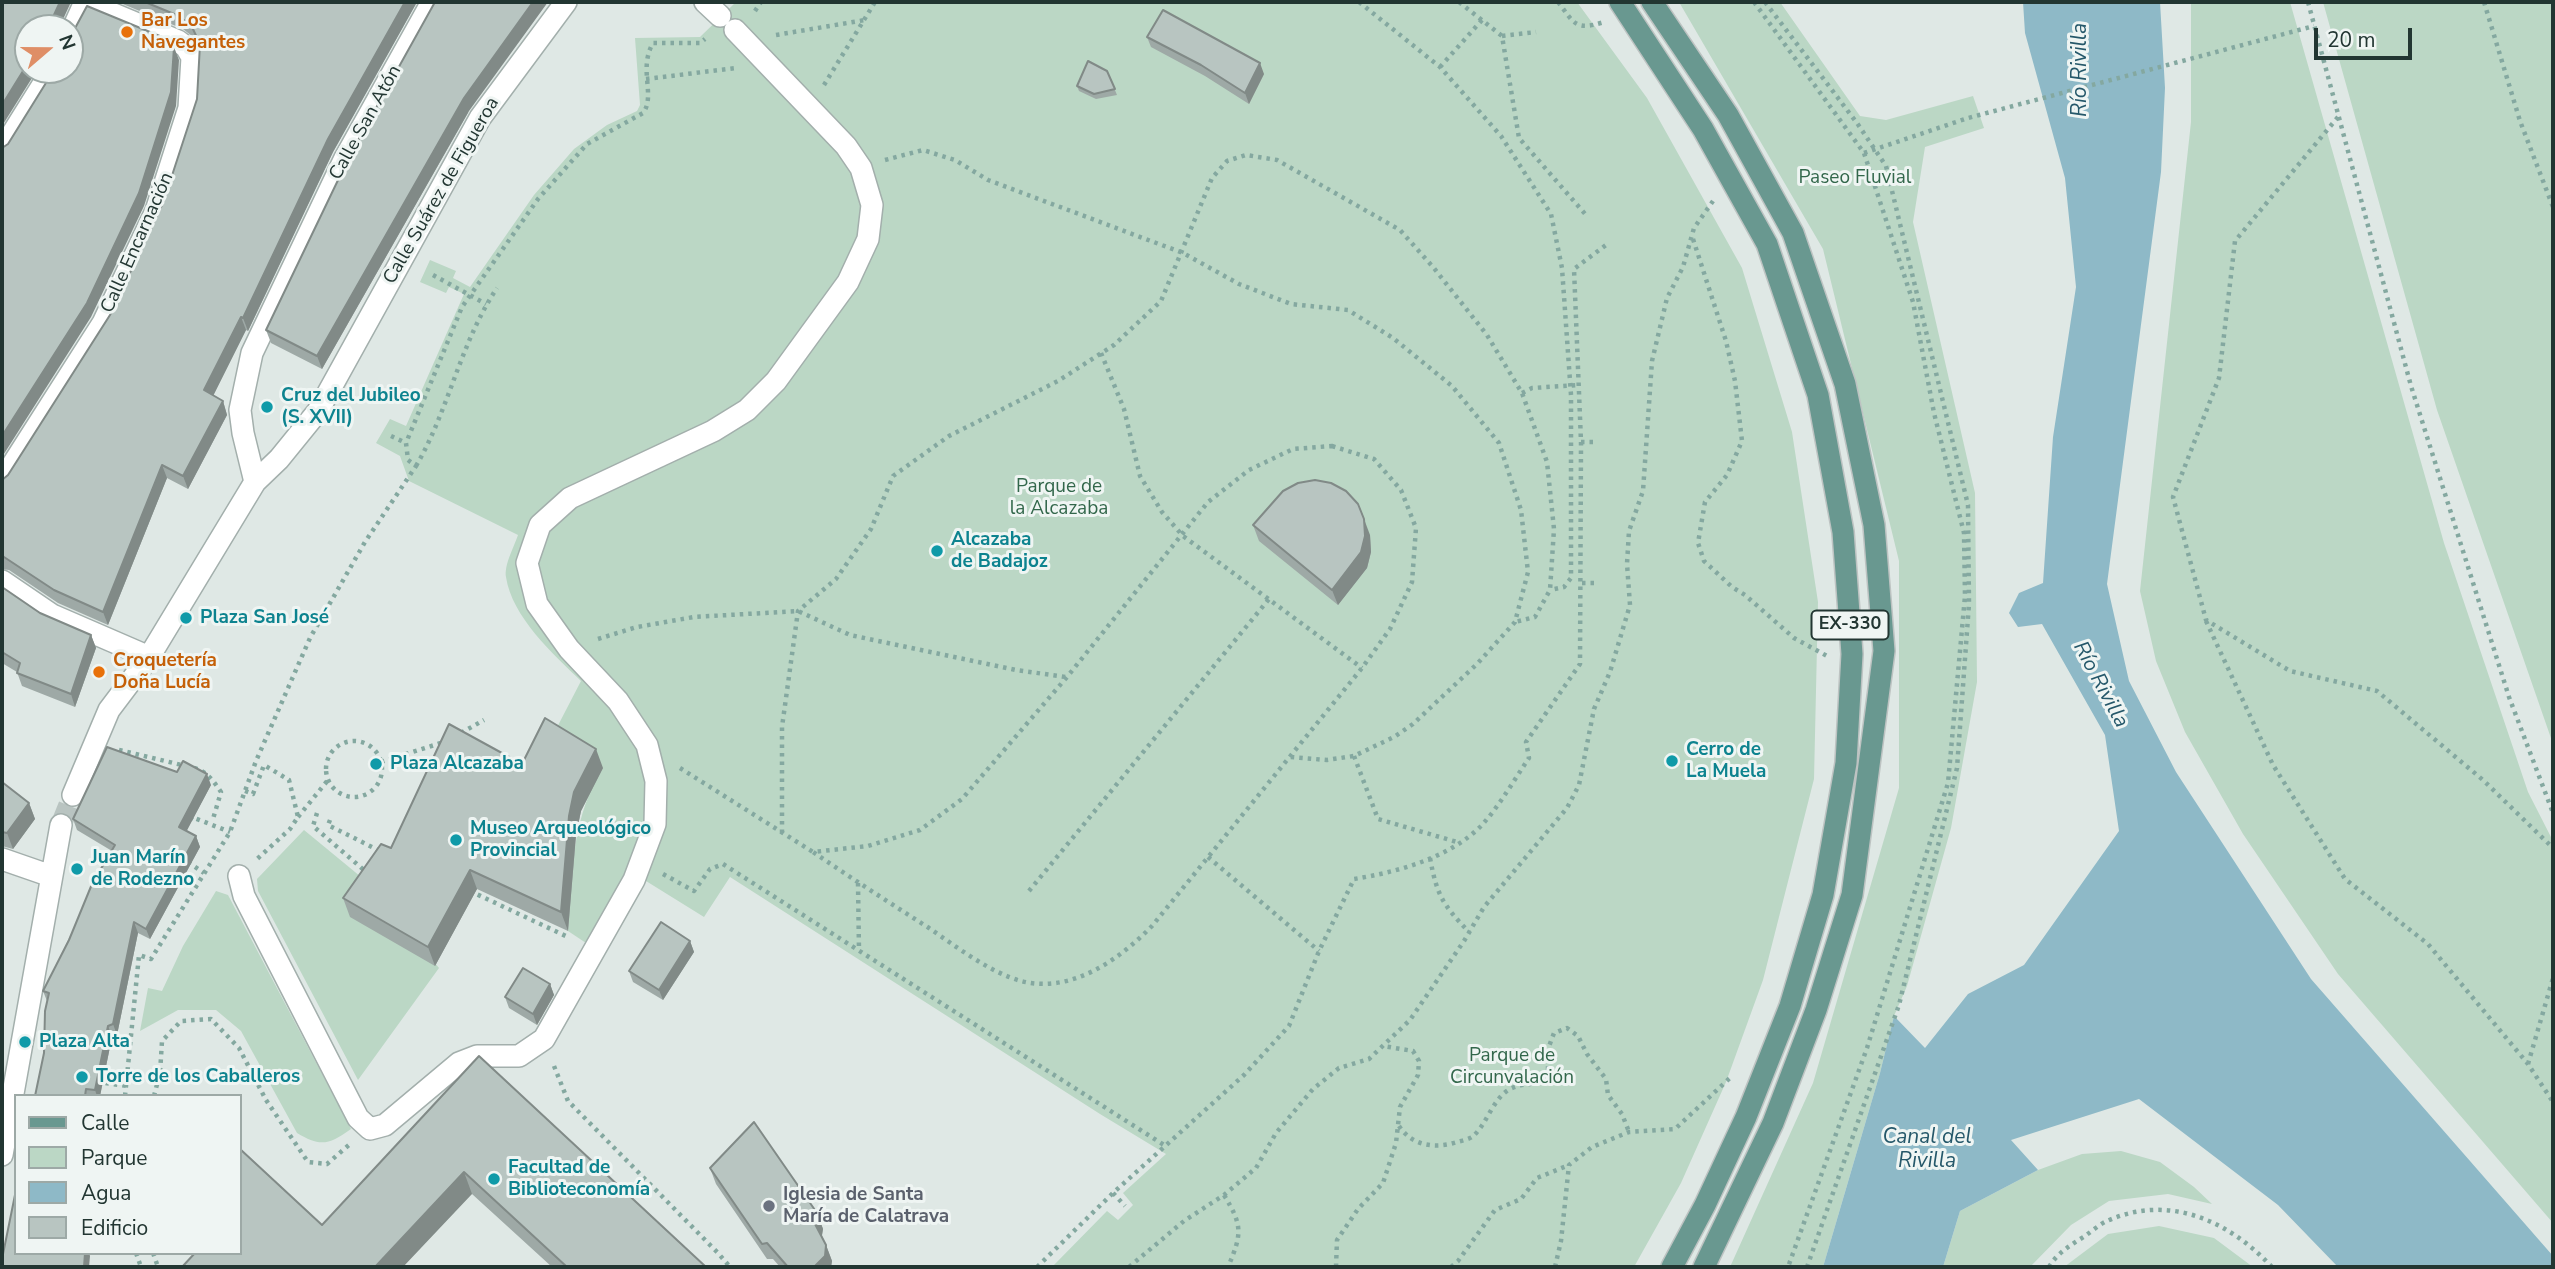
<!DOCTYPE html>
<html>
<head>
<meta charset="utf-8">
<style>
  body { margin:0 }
  #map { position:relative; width:2555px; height:1269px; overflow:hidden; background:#dfe8e5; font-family:"Nunito Sans",sans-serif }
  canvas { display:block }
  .frame { position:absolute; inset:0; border:4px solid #223632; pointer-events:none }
  .legend { position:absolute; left:14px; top:1094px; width:228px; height:161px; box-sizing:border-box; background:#eff5f3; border:2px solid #9da9a6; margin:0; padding:9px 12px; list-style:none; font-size:21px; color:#223632 }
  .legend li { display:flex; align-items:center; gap:14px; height:35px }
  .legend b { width:35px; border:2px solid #9da9a6 }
  .north { position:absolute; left:14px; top:14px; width:70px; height:70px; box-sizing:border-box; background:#eff5f3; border:2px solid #9da9a6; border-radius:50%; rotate:70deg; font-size:19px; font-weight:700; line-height:28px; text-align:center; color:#223632 }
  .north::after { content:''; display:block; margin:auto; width:24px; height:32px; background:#df8e66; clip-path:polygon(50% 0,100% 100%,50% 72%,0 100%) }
  .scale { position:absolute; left:2314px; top:28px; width:98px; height:32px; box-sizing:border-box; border:4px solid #223632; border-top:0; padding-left:9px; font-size:21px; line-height:24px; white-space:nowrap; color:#223632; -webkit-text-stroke:5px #eff5f3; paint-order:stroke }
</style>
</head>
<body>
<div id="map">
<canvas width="2555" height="1269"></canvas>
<div class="frame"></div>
<ul class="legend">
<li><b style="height:9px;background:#699890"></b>Calle</li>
<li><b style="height:19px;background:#bbd7c5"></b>Parque</li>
<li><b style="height:19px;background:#8eb9c7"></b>Agua</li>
<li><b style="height:19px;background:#b8c5c1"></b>Edificio</li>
</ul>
<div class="north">N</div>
<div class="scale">20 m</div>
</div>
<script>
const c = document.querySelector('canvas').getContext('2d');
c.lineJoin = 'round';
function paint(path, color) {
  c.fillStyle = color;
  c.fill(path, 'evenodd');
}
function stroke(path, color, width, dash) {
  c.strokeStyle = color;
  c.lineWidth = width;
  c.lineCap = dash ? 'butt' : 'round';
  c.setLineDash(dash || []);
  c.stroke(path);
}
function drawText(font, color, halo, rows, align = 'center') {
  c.font = font + ' "Nunito Sans",sans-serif';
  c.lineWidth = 6;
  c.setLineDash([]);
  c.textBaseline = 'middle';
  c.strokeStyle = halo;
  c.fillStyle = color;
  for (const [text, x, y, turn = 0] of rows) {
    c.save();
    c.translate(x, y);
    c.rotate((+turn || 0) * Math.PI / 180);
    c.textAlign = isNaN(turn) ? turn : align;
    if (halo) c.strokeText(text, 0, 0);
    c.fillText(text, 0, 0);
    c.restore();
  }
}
paint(new Path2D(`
  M 736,2 L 1577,2 L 1647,98 L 1742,268 L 1792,432 L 1818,602 L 1814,779 L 1763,980 L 1726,1082 L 1681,1183 L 1634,1267 L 1052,1267 L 1107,1211 L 1118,1220 L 1133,1205 L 1123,1193 L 1166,1154 L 1100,1114 L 730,877 L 704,917 L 646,881 L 604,955 L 568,931 C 572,878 571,834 593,785 L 552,737 L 581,681 C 553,654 512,617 506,577 C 504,565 514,547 518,535 L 409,481 L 400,456 L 376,443 L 390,419 L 406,426 L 464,294 L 449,287 L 446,293 L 420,282 L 430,260 L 456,271 L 453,278 L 470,287 L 534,195 L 574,149 L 607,125 L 637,111 L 640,105 L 635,38 L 700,37 Z
  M 1679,2 L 1780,2 L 1860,116 L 1886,120 L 1973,96 L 1984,128 L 1925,147 L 1913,222 L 1975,493 L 1977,682 L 1951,828 L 1907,986 L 1894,1016 L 1880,1073 L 1823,1267 L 1730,1267 L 1813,1083 L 1899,788 L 1899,561 L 1823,249 Z
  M 2191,2 L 2290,2 L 2444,543 L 2528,792 L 2553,841 L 2553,1223 L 2338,974 L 2243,834 L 2185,732 L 2156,661 L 2140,591 L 2191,122 Z
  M 2323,2 L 2553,2 L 2553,744 L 2437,410 Z
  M 304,830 L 372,886 L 439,968 L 358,1080 L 258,891 L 257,879 Z
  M 216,891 L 228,895 L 351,1129 C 329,1145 320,1147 297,1133 L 241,1031 L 216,1010 L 178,1010 L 140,1031 L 148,988 L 162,991 L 183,946 Z
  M 2121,1151 L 2160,1162 L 2194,1187 L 2212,1204 L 2168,1194 L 2109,1201 L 2071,1225 L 2030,1267 L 1943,1267 L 1960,1211 L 2038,1170 L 2082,1154 Z
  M 2159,1226 L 2214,1238 L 2253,1267 L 2064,1267 L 2108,1234 Z`), '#bbd7c5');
paint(new Path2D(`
  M 2023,2 L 2160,2 L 2165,88 L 2161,172 L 2107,584 L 2129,681 L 2176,772 L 2311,979 L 2553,1256 L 2553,1267 L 2338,1267 L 2278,1205 L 2139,1099 L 2011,1140 L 2038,1170 L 1960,1211 L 1943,1267 L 1823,1267 L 1880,1073 L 1894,1016 L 1925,1048 L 1968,994 L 2024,965 L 2119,831 L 2105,735 L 2042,624 L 2018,627 L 2009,613 L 2019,593 L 2043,583 L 2053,437 L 2076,287 L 2065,178 L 2025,33 Z`), '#8eb9c7');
stroke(new Path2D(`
  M 61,825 L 73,795`), '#b9c4c1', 21, [21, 10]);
const minor = new Path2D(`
  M 705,2 L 720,16
  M 70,35 L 85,2
  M 2,150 L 52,70
  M 2,481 L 103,323 L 156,211 L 189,108 L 192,57 L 186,47 L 178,41 L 85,2
  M 255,482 L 243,433 L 240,410 L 252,353 L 345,158 L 432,2
  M 2,581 L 52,615 L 149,657
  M 73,795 L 109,710 L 149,657 L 255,482 L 279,459 L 318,411 L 480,118 L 566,2
  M 2,859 L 51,876
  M 239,876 L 244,896 L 358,1118 L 370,1129 L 385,1125 L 459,1063 L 477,1056 L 519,1056 L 544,1039 L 634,880 L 655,824 L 656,781 L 647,745 L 618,701 L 569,649 L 537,604 L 527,563 L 540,525 L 570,498 L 713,431 L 747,410 L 776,381 L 848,282 L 868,239 L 872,205 L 861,168 L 846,146 L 735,30
  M 2,1155 L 61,825`);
const major = new Path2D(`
  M 1620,2 L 1703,129 L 1767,244 L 1818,395 L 1843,532 L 1852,654 L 1846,763 L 1823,895 L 1790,1006 L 1746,1117 L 1705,1205 L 1672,1267
  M 1652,2 L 1728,115 L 1793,233 L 1845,384 L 1874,525 L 1884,651 L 1852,895 L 1816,1010 L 1773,1123 L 1704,1267`);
stroke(minor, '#a3afac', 24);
stroke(major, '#bdc3c2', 24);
stroke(new Path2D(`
  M 1359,2 L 1440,67 L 1501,136 L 1551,214 L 1562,268 L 1571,395 L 1571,578 L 1564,587 L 1550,590
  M 1459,2 L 1502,36 L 1519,138 L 1586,215
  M 1558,2 C 1575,24 1575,31 1604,22
  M 1754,2 L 1864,153 L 1913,302 L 1934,413 L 1964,533 L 1965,596 L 1948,783 L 1867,1048 L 1788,1267
  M 1765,2 L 1857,123 L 1886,166 L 1968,505 L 1969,604 L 1957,768 L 1899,1005 L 1807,1267
  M 2308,2 L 2411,386 L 2509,697 L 2553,813
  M 2484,2 L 2520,121 L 2553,207
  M 755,11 L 761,2
  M 776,35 L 865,20
  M 1502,36 L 1536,32
  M 1440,67 L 1482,20
  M 646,79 L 736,68
  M 824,85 L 875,2
  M 2338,117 L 2235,241 L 2219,378 L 2173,497 L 2206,620 L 2290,671 L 2377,691 L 2483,780 L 2553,848
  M 1864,153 L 1968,118 L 2314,26
  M 885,160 L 923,150 L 955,160 L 988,180 L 1183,253 L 1239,284 L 1291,304 L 1348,310 L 1393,338 L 1452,386 L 1499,443 L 1521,510 L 1528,572 L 1515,622 L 1477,664 L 1413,724 L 1394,737 L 1354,756 L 1327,760 L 1290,757
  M 1693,239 L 1726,341 L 1735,381 L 1742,441 L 1727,475 L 1705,502 L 1698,543 L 1704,561 L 1732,587 L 1745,595 L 1794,638 L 1827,656
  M 433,275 L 486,304
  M 1101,353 L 1124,409 L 1140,476 L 1162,512 L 1183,536 L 1362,668
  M 1522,393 L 1532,388 L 1578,385
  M 391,436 L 406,443
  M 1581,442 L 1595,442
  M 1332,446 L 1374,459 L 1401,490 L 1416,528 L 1412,582 L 1390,629 L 1362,668 L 1152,926 C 1119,960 1071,994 1021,981 C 991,973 955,946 929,928 C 890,903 851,878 813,852 L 868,846 L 920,830 L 962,799 L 1067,677 L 1208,502 L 1249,470 L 1293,449 Z
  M 416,466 C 449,410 460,343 497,288
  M 1582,583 L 1597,583
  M 2206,621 L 2273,765 L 2345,879 L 2428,944 L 2528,1064 L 2553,1102
  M 598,639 L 637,627 L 694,617 L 798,611 L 850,635 L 1016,670 L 1066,677
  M 461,733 L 484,720
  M326 769a28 28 0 1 1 56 0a28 28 0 1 1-56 0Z
  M 119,750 L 186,766
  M 1354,756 L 1378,819 L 1457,842
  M 381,762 L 444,742
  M 194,768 C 207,771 214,782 221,792 L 213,819
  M 680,768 L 813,852
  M 245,791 L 253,794 L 264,765 L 289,780 L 298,817 L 290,829 L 256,860
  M 317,813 L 313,826 L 365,871
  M 298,817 L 328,780
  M 190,820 L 192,817 L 230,832
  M 330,820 L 328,825 L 382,852
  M 782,833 L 782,727 L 798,611 L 836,579 L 871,529 L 893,476 L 949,436 L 1058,381 L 1114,345 L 1161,301 L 1212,178 L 1227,161 L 1246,155 L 1277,160 L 1400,230 L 1433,267 L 1487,335 L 1522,393 L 1547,462 L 1554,529 L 1550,590 L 1535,617 L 1515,622
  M 1208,857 L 1319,951
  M 1430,858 C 1437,896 1443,905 1469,932
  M 188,862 L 204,873
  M 663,874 L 694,891 L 710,869 L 723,864 L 1164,1145
  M 858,883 L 859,951
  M 470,891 L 570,938
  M 1029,891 L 1269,599
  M 2528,1064 L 2553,978
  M 554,1066 L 568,1101 L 718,1253 L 730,1267
  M 97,1082 L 127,1086
  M 125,1096 L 139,955 L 151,959 L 230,832 L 256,761 L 310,638 L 365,542 L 416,466 L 408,460 L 406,443 L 462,307 L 538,199 L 587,144 L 643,113 C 656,96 638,69 653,43 L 700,43 L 705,39
  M 154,1096 L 160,1073 L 162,1041 L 181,1021 L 211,1019 L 239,1048 L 266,1100 L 308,1162 L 327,1164 L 350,1144
  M 1399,1126 C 1412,1146 1435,1149 1457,1142 C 1461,1141 1469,1139 1472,1137 C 1487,1125 1492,1099 1510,1089 C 1529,1080 1529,1091 1548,1071 L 1548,1049 L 1554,1033 L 1567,1028 L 1578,1036 L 1587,1054 L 1606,1079 L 1608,1095 L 1622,1114 L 1629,1132
  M 1113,1193 L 1125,1206
  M 1224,1195 C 1243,1226 1242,1234 1228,1267
  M 136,1253 L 141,1267
  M 153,1253 L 158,1267
  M 1037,1267 L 1113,1193 L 1244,1075 L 1289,1026 L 1319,951 L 1354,879 C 1397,872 1450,858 1482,825 C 1500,805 1514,780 1529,758 L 1526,742 L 1580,664 L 1581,442 L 1574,269 L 1606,245
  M 1129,1267 L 1184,1221 L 1224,1195 L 1256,1168 L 1276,1133 L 1313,1089 L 1339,1068 L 1369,1059 L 1410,1020 L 1464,941 L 1484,907 L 1567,808 L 1579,785 L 1594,709 L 1610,672 L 1630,605 L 1627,564 L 1629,531 L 1643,491 L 1652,361 L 1667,298 L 1683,267 L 1694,228 L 1713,201
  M 1336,1267 L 1337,1240 L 1358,1209 L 1383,1183 L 1396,1143 L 1400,1107 L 1418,1075 L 1419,1061 L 1413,1051 L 1383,1046
  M 1451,1267 L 1458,1261 L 1495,1210 L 1521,1199 L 1537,1178 L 1569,1165
  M 1555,1267 L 1561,1241 L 1569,1165 L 1592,1147 L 1629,1132 L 1675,1129 L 1732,1076
  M 2049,1267 C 2057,1253 2071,1245 2085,1236 C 2092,1231 2100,1224 2107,1221 C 2169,1193 2229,1221 2272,1267`), '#84a8a0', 4.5, [3.5, 5]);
stroke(minor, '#fff', 21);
stroke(major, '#699890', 21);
paint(new Path2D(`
  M 118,2 L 417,2 L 333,152 L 248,331 L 246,330 L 213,396 L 223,401 L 227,415 L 188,489 L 167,478 L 108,625 L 58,603 L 9,570 L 2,569 L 2,480 L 8,475 L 110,315 L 163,203 L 197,99 L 200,47 L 197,40 L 183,29 Z
  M 1147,37 L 1264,74 L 1249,104 L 1205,76 L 1151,47 Z
  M 1107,71 L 1117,95 L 1096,99 L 1079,91 L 1077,86 Z
  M 469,111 L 322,369 L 271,343 L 266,330 Z
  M 1253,525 L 1370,535 L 1371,552 L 1367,568 L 1338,605 L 1259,541 Z
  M 2,587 L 40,613 L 91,635 L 96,648 L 75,707 L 22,686 L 17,672 L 2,663 Z
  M 603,768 L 581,811 L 576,835 L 568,931 L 477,889 L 435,966 L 350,917 L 343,898 L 391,848 Z
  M 2,782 L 29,803 L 35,819 L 13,849 L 2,846 Z
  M 211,785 L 186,831 L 196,836 L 200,847 L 150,939 L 138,933 L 117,1035 L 112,1037 L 100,1096 L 35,1096 L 44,1053 L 47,1001 L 43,991 L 112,851 L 77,830 L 73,819 Z
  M 690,941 L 694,952 L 663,1000 L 633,982 L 629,971 Z
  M 550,984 L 554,995 L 537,1025 L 509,1008 L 505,997 Z
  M 479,1056 L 706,1267 L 552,1267 L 472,1194 L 322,1225 Z
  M 710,1168 L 817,1213 L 823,1229 L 822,1236 L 826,1245 L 832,1261 L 831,1267 L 780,1267 L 773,1259 L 767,1259 L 716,1184 Z`), '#9ea9a6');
paint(new Path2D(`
  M 60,2 L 71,2 L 59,28 L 54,28 L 52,24 L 53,17 Z
  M 405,2 L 417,2 L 333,152 L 248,331 L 243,318 L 328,139 Z
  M 533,2 L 548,2 L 469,111 L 322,369 L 317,356 L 464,98 Z
  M 174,47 L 179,60 L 176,106 L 144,206 L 91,317 L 2,457 L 2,436 Z
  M 28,63 L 28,70 L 37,70 L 2,126 L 2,105 Z
  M 1260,63 L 1264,74 L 1249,104 L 1245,93 Z
  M 241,317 L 246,330 L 209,404 L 204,390 Z
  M 223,401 L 227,415 L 188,489 L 183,476 Z
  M 162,465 L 167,478 L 108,625 L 103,612 Z
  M 1364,519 L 1370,535 L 1371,552 L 1367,568 L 1338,605 L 1332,590 Z
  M 91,635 L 96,648 L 75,707 L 71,694 Z
  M 596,749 L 603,768 L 581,811 L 576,835 L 568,931 L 561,912 L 569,816 L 574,792 Z
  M 207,774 L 211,785 L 183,838 L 179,827 Z
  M 29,803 L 35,819 L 13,849 L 7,833 Z
  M 196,836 L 200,847 L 150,939 L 146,929 Z
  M 470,870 L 477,889 L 435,966 L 428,947 Z
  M 134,922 L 138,933 L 117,1035 L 113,1024 Z
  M 690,941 L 694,952 L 663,1000 L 659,990 Z
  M 550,984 L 554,995 L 537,1025 L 533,1014 Z
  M 108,1026 L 112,1037 L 100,1096 L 97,1096 L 95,1090 Z
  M 464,1172 L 472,1194 L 403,1267 L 375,1267 Z
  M 817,1213 L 823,1229 L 821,1240 L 815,1224 Z
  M 826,1245 L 832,1261 L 831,1267 L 814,1267 Z
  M 85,1253 L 89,1253 L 90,1256 L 89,1267 L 84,1267 Z`), '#818a87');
const building = new Path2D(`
  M 2,2 L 60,2 L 53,17 L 52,24 L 55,28 L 28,28 L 28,63 L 2,105 Z
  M 145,2 L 405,2 L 328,139 L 243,318 L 241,317 L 204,390 L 223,401 L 183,476 L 162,465 L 103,612 L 54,590 L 4,557 L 2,556 L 2,480 L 8,475 L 110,315 L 163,203 L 197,99 L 200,44 L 192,27 L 179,16 Z
  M 435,2 L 533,2 L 464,98 L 317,356 L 266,330 L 352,151 Z
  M 87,6 L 167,39 L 174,47 L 171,92 L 139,193 L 87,303 L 2,436 L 2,148 L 8,144 L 54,70 L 70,70 L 70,33 L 73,32 Z
  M 1163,10 L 1260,63 L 1245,93 L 1201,65 L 1147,37 Z
  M 1088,61 L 1107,71 L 1115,89 L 1094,94 L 1077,86 Z
  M 1315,480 L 1331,483 L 1346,491 L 1358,504 L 1364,519 L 1365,536 L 1361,552 L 1332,590 L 1253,525 L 1283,491 L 1298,483 Z
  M 2,587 L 40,613 L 91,635 L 71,694 L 17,673 L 20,663 L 2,652 Z
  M 545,718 L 596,749 L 574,792 L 569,816 L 561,912 L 470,870 L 428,947 L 343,898 L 381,844 L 391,848 L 449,724 L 522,764 Z
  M 107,747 L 177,772 L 183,761 L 207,774 L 179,827 L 196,836 L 146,929 L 134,922 L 113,1024 L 108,1026 L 95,1090 L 86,1089 L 85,1096 L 35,1096 L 44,1053 L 45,1011 L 49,993 L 43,991 L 69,940 L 92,884 L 115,845 L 73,819 Z
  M 2,782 L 29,803 L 7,833 L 2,832 Z
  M 661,922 L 690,941 L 659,990 L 629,971 Z
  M 523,968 L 550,984 L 533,1014 L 505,997 Z
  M 479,1056 L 706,1267 L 567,1267 L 464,1172 L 375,1267 L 182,1267 L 195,1253 L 240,1253 L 240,1149 L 322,1225 Z
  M 754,1122 L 817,1213 L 815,1224 L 826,1245 L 825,1256 L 814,1267 L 788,1267 L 767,1243 L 762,1244 L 710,1168 Z
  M 16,1190 L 16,1253 L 85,1253 L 84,1267 L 2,1267 L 2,1259 Z`);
paint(building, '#b8c5c1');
stroke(building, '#818a87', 2);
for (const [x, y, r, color] of [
  [127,32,7,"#e8710a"],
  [267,407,7,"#0f9aa8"],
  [937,551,7,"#0f9aa8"],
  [186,618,7,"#0f9aa8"],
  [99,672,7,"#e8710a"],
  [1672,761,7,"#0f9aa8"],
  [376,764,7,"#0f9aa8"],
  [456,840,7,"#0f9aa8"],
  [77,869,7,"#0f9aa8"],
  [25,1042,7,"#0f9aa8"],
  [82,1077,7,"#0f9aa8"],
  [494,1179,7,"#0f9aa8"],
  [769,1206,7,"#6b7280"]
]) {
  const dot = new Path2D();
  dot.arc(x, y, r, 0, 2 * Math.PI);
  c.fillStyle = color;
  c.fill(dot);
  stroke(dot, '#eff5f3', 2.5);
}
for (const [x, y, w] of [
  [1850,625,77]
]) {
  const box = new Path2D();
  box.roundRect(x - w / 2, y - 14.5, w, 29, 5);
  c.fillStyle = '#eff5f3';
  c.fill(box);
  stroke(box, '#223632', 2);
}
drawText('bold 18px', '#223632', null, [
  ["EX-330",1850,625]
]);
drawText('bold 19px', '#c56008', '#eff5f3', [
  ["Bar Los",141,21],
  ["Navegantes",141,43],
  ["Croquetería",113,661],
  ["Doña Lucía",113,683]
], 'left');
drawText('19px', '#223632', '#eff5f3', [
  ["Calle San Atón",366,123,-61],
  ["Calle Suárez de Figueroa",442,191,-60],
  ["Calle Encarnación",138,243,-66]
]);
drawText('19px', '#32674b', '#eff5f3', [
  ["Paseo Fluvial",1855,178],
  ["Parque de",1059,487],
  ["la Alcazaba",1059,509],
  ["Parque de",1512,1056],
  ["Circunvalación",1512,1078]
]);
drawText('bold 19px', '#0d838f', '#eff5f3', [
  ["Cruz del Jubileo",281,396],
  ["(S. XVII)",281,418],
  ["Alcazaba",951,540],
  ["de Badajoz",951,562],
  ["Plaza San José",200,618],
  ["Cerro de",1686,750],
  ["La Muela",1686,772],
  ["Plaza Alcazaba",390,764],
  ["Museo Arqueológico",470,829],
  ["Provincial",470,851],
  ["Juan Marín",91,858],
  ["de Rodezno",91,880],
  ["Plaza Alta",39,1042],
  ["Torre de los Caballeros",96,1077],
  ["Facultad de",508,1168],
  ["Biblioteconomía",508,1190]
], 'left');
drawText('bold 19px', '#5b616d', '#eff5f3', [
  ["Iglesia de Santa",783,1195],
  ["María de Calatrava",783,1217]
], 'left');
drawText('italic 21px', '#25586a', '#eff5f3', [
  ["Río Rivilla",2081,70,-90],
  ["Río Rivilla",2100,685,62],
  ["Canal del",1927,1138],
  ["Rivilla",1927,1162]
]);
</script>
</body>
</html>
